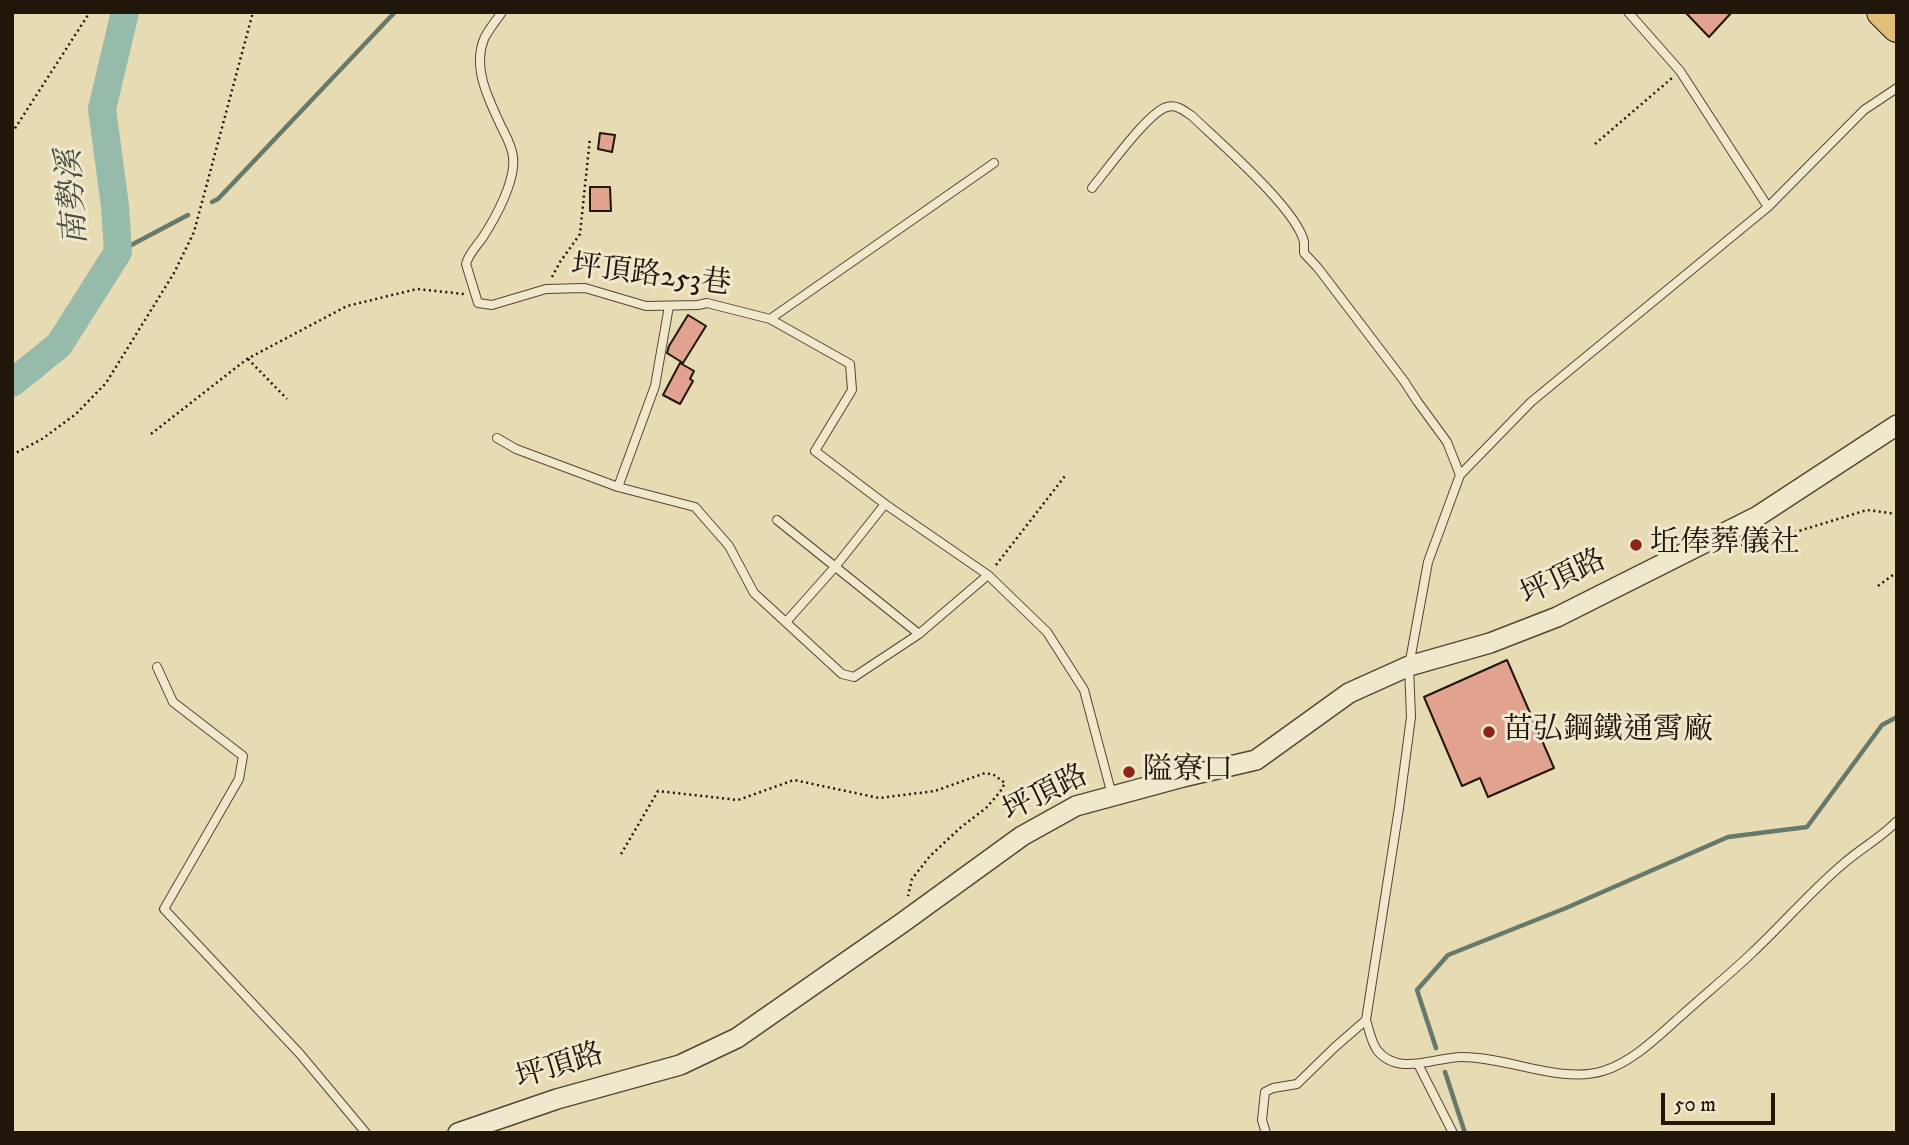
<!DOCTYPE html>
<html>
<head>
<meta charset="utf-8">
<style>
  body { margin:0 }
  #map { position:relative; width:1909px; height:1145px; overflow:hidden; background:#e6dbb2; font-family:"IM FELL DW Pica",serif }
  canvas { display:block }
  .frame { position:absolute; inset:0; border:14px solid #201609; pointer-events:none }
  .scale { position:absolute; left:1661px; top:1093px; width:114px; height:32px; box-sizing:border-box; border:4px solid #201609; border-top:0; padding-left:9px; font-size:21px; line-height:24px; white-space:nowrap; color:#201609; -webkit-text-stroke:5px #efe8cd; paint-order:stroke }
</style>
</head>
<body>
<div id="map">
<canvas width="1909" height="1145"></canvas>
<div class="frame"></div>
<div class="scale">50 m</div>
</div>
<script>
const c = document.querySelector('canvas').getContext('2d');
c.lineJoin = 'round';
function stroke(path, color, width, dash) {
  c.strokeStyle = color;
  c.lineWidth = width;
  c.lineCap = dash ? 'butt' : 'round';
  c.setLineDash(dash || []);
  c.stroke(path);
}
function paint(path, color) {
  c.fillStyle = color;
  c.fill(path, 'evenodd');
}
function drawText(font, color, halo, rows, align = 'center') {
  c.font = font + ' "IM FELL DW Pica","Noto Serif TC",serif';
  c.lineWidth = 6;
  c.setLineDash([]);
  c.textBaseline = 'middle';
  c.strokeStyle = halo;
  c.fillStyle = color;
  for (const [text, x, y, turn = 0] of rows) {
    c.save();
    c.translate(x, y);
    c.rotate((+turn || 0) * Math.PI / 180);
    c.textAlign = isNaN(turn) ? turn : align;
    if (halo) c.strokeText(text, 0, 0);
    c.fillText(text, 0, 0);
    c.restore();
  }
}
stroke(new Path2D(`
  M 212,202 L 218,199 L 395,12
  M 118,252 L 188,215
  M 1436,1048 L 1417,990 L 1448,955 L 1566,908 L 1728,837 L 1807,827 L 1882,725 L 1897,717
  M 1445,1072 L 1465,1133`), '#67796a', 4.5);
stroke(new Path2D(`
  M 12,383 L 59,345 L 118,252 L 115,206 L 102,109 L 125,12`), '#96bbab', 28);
const building = new Path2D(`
  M 1685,12 L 1732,12 L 1709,37 Z
  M 600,133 L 615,135 L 612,152 L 598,149 Z
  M 590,187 L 610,187 L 611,211 L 590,211 Z
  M 688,315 L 706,326 L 683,363 L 667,353 L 669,346 Z
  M 680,363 L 694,371 L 690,379 L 693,381 L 680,404 L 663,395 Z
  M 1507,660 L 1554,768 L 1488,797 L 1480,778 L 1462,786 L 1424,697 Z`);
paint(building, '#e1a290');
stroke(building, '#201609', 2);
const service = new Path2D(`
  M 502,12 C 496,21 488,30 484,39 C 472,68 489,100 501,126 C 506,136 512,146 513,157 C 516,180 496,217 483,237 C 477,246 469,253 466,264 L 478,303 L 492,305 L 546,289 L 585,288 L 646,306 L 698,305 L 707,303 L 770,319 L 850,364 L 852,390 L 815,451 L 885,504 L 988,575 L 1047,632 L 1084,690 L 1112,795
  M 1628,12 L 1680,71 L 1768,207
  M 1092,188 C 1106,171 1149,111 1167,107 C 1177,104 1184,111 1192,116 C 1219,142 1297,209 1304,242 C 1304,244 1304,251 1304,253 L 1318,268 L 1404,381 L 1417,401 L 1447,442 L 1460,475 L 1428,562 L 1409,666 L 1411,717 L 1399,808 L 1366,1020 C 1369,1029 1371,1042 1377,1050 C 1398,1077 1435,1057 1462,1057 C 1508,1057 1561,1084 1603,1071 C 1633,1062 1658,1036 1681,1016 C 1704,995 1729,975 1752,953 C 1783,924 1811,891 1843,864 C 1861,848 1881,838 1897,821
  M 770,319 L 994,163
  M 497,438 L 516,449 L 618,487 L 655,386 L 669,306
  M 1460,475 L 1531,402 L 1768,207 L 1864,110 L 1897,88
  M 618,487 L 695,507 L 729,546 L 754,593 L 842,674 L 854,677 L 919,634 L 988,575
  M 777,520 L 919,634
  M 786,622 L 835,567 L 885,504
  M 157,667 L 173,702 L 243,756 L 239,779 L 164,909 L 300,1054 L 366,1133
  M 1418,1064 L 1453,1133
  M 1266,1133 L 1262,1120 L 1265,1092 L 1273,1088 L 1297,1084 L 1335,1047 L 1366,1020`);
const tertiary = new Path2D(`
  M 458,1133 L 557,1099 L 680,1065 L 737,1038 L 902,923 L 1022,836 L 1076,806 L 1183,777 L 1256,760 L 1349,693 L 1409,666 L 1490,643 L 1557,617 L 1758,516 L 1897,425`);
const motorway = new Path2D(`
  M 1882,12 L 1897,27`);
stroke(service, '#524733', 10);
stroke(tertiary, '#524733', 22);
stroke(motorway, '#201609', 32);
stroke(new Path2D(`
  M 12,133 L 90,12
  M 1595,144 L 1672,78
  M 552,277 L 560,262 L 580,234 L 590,138
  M 248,359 L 287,399
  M 151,434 L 247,359 L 347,306 L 417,289 L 464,294
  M 12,455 L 42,439 L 76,414 L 106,383 L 174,273 L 194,232 L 253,12
  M 1741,545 L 1750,545 L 1789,534 L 1867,510 L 1897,514
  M 996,565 L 1065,476
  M 1878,586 L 1897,572
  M 621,854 L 658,791 L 738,800 L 794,780 L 879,798 L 935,791 L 985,773 L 994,775 L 1005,783 L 1000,792 L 986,808 L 960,828 L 930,856 L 912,879 L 908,896`), '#201609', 2.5, [2, 3.5]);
stroke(service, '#efe8cd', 8);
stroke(tertiary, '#efe8cd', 19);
stroke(motorway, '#e3be79', 30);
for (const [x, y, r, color] of [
  [1636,545,7,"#8f2418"],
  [1489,732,7,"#8f2418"],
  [1129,772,7,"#8f2418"]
]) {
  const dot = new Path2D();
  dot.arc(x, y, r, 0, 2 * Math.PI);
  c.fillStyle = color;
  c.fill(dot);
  stroke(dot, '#efe8cd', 2.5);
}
drawText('30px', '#201609', '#efe8cd', [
  ["坪頂路253巷",651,277,7],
  ["坪頂路",1564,579,-25],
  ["坪頂路",1046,795,-26],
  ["坪頂路",560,1068,-17]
]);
drawText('30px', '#201609', '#efe8cd', [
  ["坵俸葬儀社",1650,545],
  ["苗弘鋼鐵通霄廠",1503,732],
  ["隘寮口",1143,772]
], 'left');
drawText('italic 32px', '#495042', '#efe8cd', [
  ["南勢溪",75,197,-94]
]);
</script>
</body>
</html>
